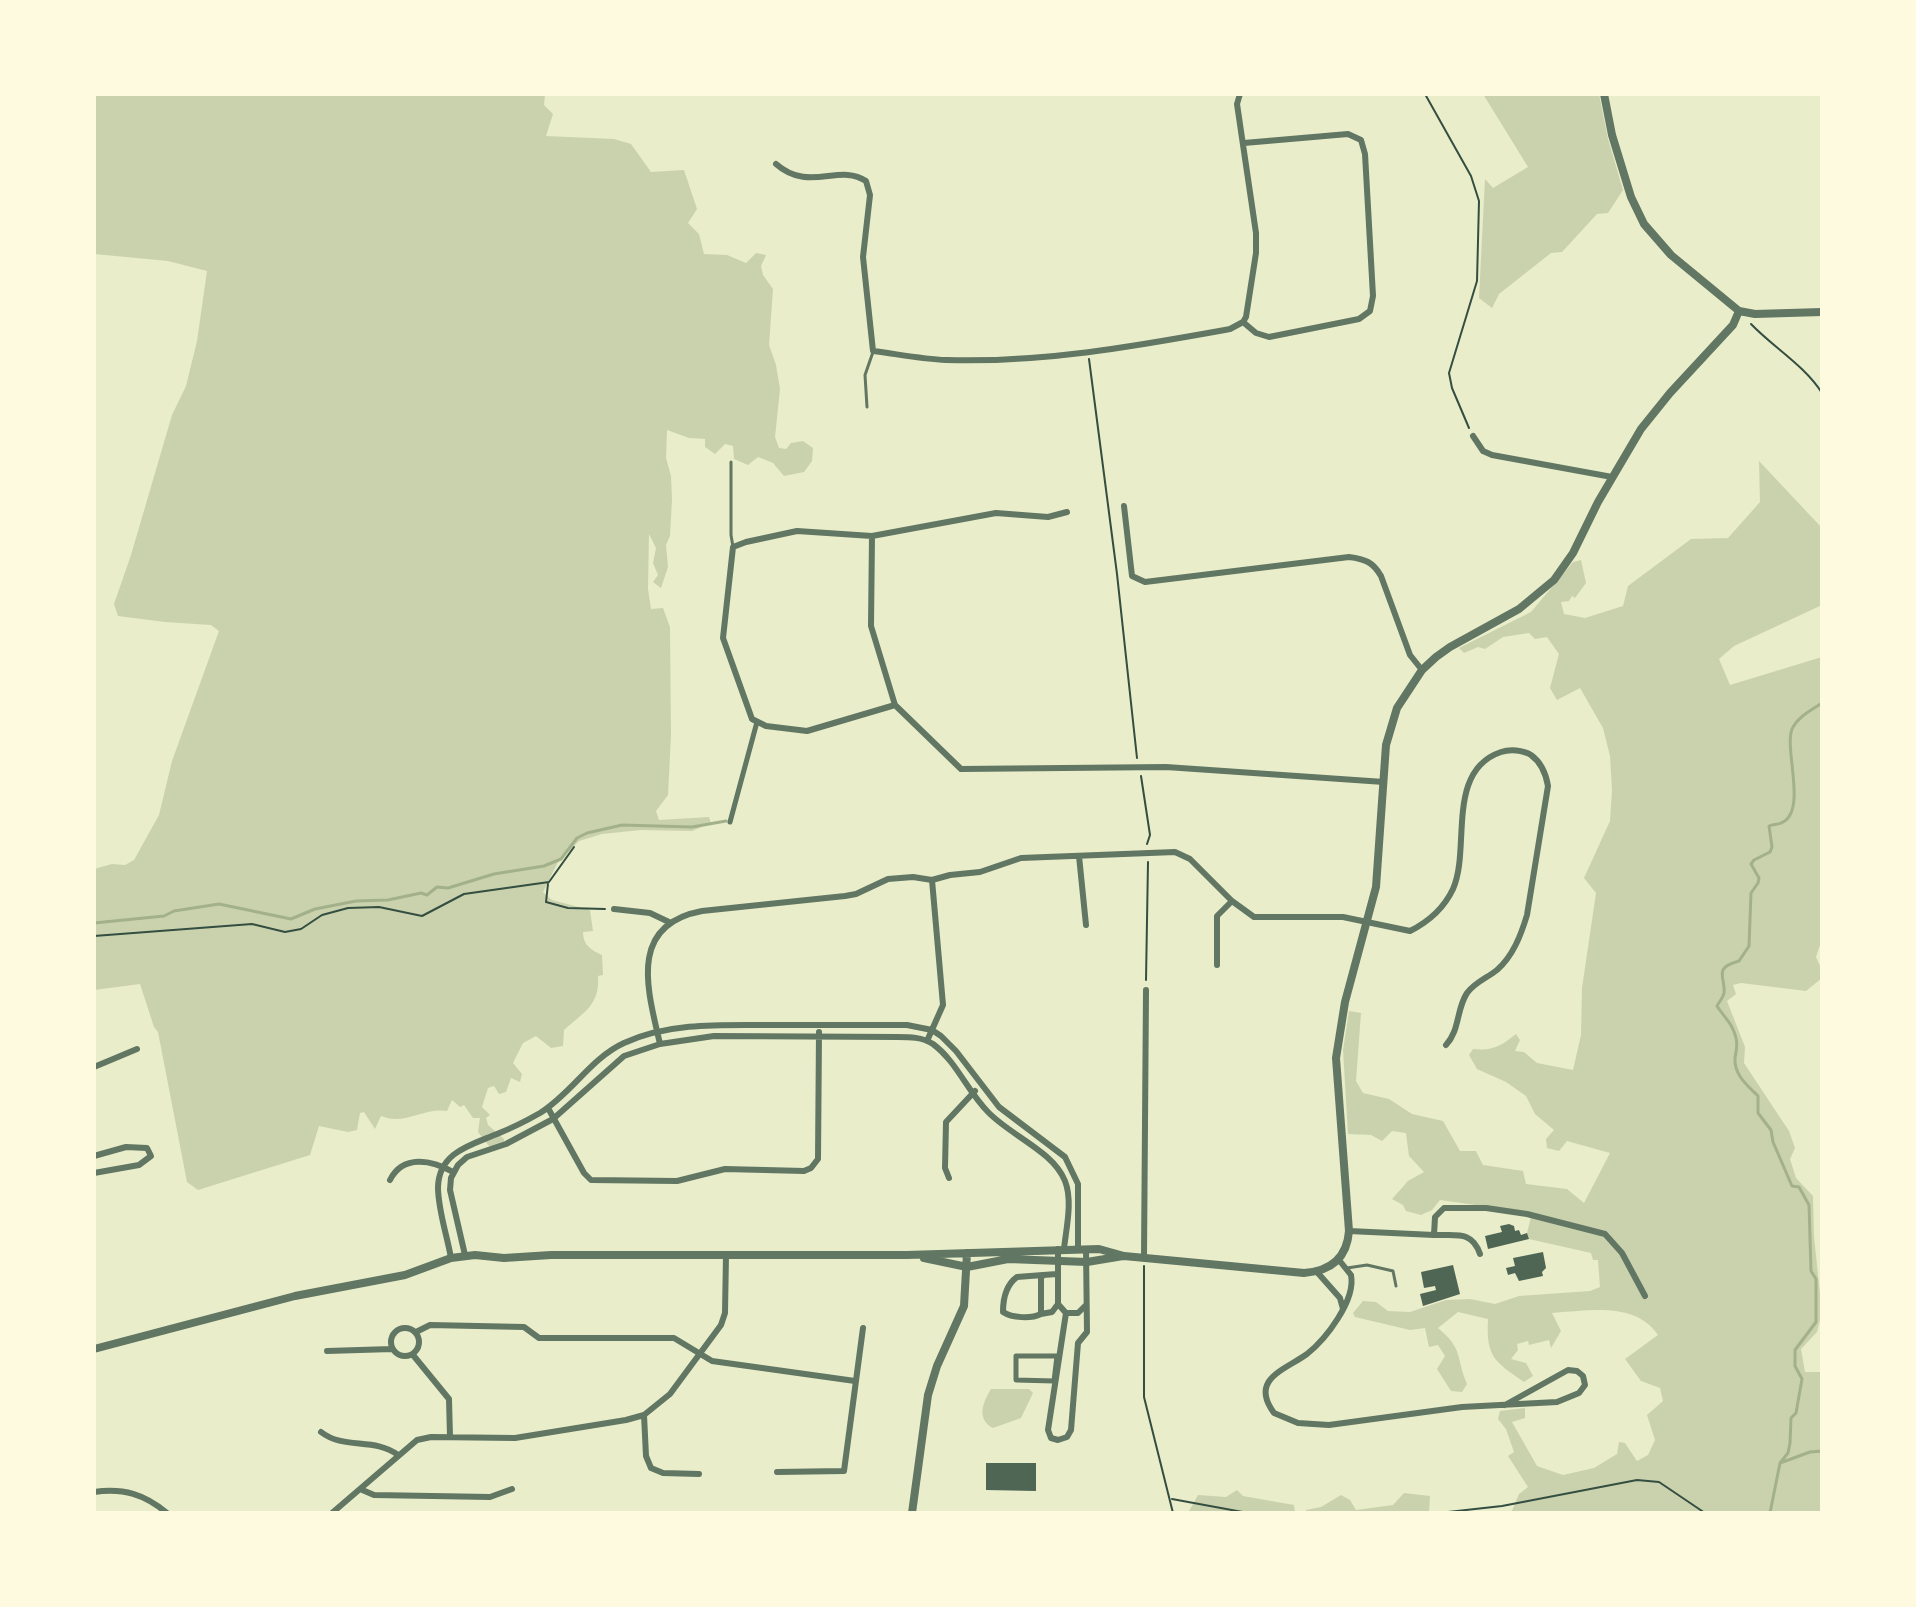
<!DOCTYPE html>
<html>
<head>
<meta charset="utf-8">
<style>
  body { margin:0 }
  #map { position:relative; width:1916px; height:1607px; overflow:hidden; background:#e9edc9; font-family:Merriweather,serif }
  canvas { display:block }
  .frame { position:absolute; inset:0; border:96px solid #fefae0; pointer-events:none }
</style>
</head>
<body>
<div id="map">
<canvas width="1916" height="1607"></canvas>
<div class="frame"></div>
</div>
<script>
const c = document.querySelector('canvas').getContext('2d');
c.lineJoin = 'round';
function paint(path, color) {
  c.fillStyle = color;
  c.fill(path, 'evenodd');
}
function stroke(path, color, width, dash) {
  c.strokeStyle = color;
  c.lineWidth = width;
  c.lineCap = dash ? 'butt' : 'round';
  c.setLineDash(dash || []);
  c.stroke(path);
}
paint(new Path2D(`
  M 94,94 L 545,94 L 544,105 L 553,114 L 546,136 L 614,139 L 631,144 L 651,172 L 684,170 L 697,209 L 688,223 L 699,234 L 704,254 L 727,255 L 746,263 L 756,253 L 766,255 L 761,266 L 763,275 L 773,289 L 769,345 L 776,365 L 780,389 L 775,437 L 779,448 L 786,449 L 791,443 L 803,441 L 813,448 L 812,461 L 804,472 L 784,476 L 773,463 L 758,457 L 748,465 L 734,459 L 733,446 L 725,444 L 715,454 L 705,447 L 705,439 L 689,438 L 667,430 L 666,458 L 671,476 L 672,500 L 670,536 L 666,545 L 668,567 L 661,588 L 653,582 L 658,575 L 653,563 L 656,548 L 649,534 L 648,589 L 651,609 L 663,608 L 670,627 L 671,735 L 668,795 L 656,811 L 659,820 L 709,817 L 711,823 L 692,831 L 641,830 L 602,834 L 579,841 L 558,862 L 543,892 L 552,900 L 590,910 L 593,931 L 583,932 C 583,945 591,950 602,955 L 603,975 L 598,976 C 600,1005 584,1012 564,1030 L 563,1046 L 551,1048 L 536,1036 L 523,1043 L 513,1063 L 522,1074 L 520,1082 L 511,1078 L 506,1092 L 499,1094 L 494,1086 L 488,1088 L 482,1107 L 490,1115 L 486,1118 L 488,1125 L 504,1139 L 504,1147 L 493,1151 L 478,1132 L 480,1118 L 473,1118 L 464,1105 L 460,1107 L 452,1100 L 447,1111 C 424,1107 404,1126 381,1116 L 375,1129 L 364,1112 L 360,1113 L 357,1130 L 348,1132 L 319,1126 L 310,1155 L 198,1190 L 187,1182 L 158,1032 L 154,1027 L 140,984 L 94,990 L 94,869 L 112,864 L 125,865 L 134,860 L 159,815 L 172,761 L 219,631 L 211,625 L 165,622 L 118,616 L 114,604 L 131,555 L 172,415 L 186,386 L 197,341 L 207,271 L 168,261 L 94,254 Z
  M 1483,94 L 1599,94 L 1608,139 L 1623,190 L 1608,213 L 1597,214 L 1562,252 L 1551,253 L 1499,294 L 1492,308 L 1479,298 L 1485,179 L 1493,188 L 1528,167 Z
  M 1759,461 L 1822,528 L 1822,605 L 1734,646 L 1719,659 L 1730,685 L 1822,657 L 1822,939 L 1816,957 L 1821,968 L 1822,978 L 1806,991 L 1741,983 L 1733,985 L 1736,994 L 1727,1001 L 1745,1047 L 1744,1063 L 1789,1131 L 1795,1148 L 1790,1159 L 1796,1178 L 1813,1196 L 1814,1237 L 1822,1312 L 1817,1332 L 1801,1349 L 1805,1372 L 1822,1372 L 1822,1513 L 1511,1513 L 1519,1494 L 1528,1487 L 1508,1456 L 1514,1452 L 1506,1429 L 1498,1419 L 1500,1411 L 1525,1408 L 1525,1418 L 1512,1422 L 1537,1466 L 1563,1475 L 1594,1468 L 1617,1454 L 1619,1442 L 1625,1443 L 1637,1461 L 1648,1455 L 1655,1440 L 1647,1415 L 1663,1401 L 1660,1388 L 1641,1381 L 1625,1359 L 1658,1335 C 1635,1301 1587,1311 1552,1313 L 1561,1331 L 1551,1348 L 1549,1340 L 1529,1345 L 1528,1341 L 1517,1344 L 1518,1350 L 1511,1359 L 1526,1363 L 1533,1376 L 1524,1382 C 1494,1361 1486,1357 1488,1319 L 1458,1312 L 1438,1328 C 1464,1350 1455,1355 1467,1384 L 1462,1392 L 1451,1391 L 1437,1369 L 1445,1356 L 1438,1345 L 1429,1347 L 1425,1328 L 1410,1330 L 1355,1317 L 1353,1313 L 1363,1301 L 1376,1302 L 1388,1311 L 1410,1312 L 1446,1300 L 1470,1299 L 1495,1304 L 1519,1296 L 1590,1291 L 1600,1287 L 1598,1260 L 1593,1260 L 1591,1253 L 1529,1239 L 1527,1233 L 1532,1213 L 1440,1200 L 1432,1210 L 1421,1215 L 1406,1211 L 1403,1205 L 1392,1199 L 1408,1181 L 1424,1172 L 1409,1156 L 1406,1133 L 1392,1131 L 1382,1141 L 1371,1135 L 1348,1134 L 1343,1050 L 1349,1011 L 1361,1013 L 1356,1081 L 1363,1093 L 1389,1099 L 1412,1114 L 1443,1121 L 1460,1151 L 1476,1151 L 1483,1165 L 1523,1171 L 1526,1184 L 1567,1189 L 1584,1203 L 1610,1153 L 1567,1141 L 1559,1151 L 1547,1148 L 1546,1139 L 1554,1130 L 1535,1114 L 1526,1096 L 1506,1082 L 1477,1069 L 1469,1055 L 1473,1049 C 1493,1051 1501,1046 1516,1034 L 1520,1040 L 1515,1051 L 1524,1052 L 1537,1063 L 1573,1070 L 1581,1035 L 1582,988 L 1596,893 L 1584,878 L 1610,821 L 1612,790 L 1610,756 L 1603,728 L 1580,688 L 1557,700 L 1550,688 L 1559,654 L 1547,637 L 1535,639 L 1529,633 L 1503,637 L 1485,649 L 1478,647 L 1464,653 L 1459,648 L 1531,612 L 1573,562 L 1581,560 L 1586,583 L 1575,598 L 1572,596 L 1569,601 L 1561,602 L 1564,614 L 1585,618 L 1623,606 L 1628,586 L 1691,539 L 1728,538 L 1760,502 Z
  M 991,1389 L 1029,1389 L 1033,1393 L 1021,1418 L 993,1428 C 976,1419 983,1402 991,1389 Z
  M 1237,1490 L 1243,1496 L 1294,1505 L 1295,1513 L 1188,1513 L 1198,1495 L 1226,1497 Z
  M 1404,1493 L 1430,1496 L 1429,1513 L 1306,1513 L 1306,1510 L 1321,1507 L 1341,1495 L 1350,1500 L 1356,1510 L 1393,1505 Z`), '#cad2ad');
stroke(new Path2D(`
  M 94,923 L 164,916 L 174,911 L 219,904 L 291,919 L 315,909 L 356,901 L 388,900 L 421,893 L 427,895 L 437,887 L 448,888 L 494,874 L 544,866 L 561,859 L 577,838 L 587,833 L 622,825 L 692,827 L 726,821
  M 1780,1463 L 1810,1452 L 1822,1451
  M 1770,1513 L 1780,1463 L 1788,1453 L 1790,1443 L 1791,1418 L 1796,1413 L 1802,1379 L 1795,1366 L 1795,1350 L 1816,1322 L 1816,1279 L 1811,1271 L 1809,1205 L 1799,1187 L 1792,1186 L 1773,1142 L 1771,1130 L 1758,1113 L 1758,1096 C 1747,1085 1734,1075 1735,1058 C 1736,1051 1738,1046 1736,1038 C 1733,1024 1724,1017 1717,1006 C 1719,1002 1723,998 1724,993 C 1726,978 1712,968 1739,961 L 1749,946 L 1751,893 L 1758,883 L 1759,878 L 1751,864 L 1754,860 L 1770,852 L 1772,847 L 1769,826 C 1773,824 1777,825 1781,823 C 1809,812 1782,745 1793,727 C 1799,716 1812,710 1822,703`), '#a3b18a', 3);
paint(new Path2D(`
  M 1509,1224 L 1514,1226 L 1515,1231 L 1519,1230 L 1521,1235 L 1527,1233 L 1529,1239 L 1488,1249 L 1485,1236 L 1502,1232 L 1500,1226 Z
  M 1543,1252 L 1546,1268 L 1542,1272 L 1543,1276 L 1519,1281 L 1515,1273 L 1508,1275 L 1506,1268 L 1515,1266 L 1513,1258 Z
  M 1453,1265 L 1460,1294 L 1423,1306 L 1420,1294 L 1436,1290 L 1435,1286 L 1424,1288 L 1421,1272 Z
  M 986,1463 L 1036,1463 L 1036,1491 L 986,1490 Z`), '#4f6655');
stroke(new Path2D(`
  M 1425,94 L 1471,176 L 1479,201 L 1477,281 L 1449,373 L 1452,388 L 1469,428
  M 1751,324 C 1774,348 1804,365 1822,393
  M 1089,359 L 1117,574 L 1137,758
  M 1141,776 L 1150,835 L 1147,844
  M 548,884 L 546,902 L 568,908 L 605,909
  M 94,936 L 252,924 L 285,932 L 301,929 L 322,915 L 348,908 L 379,907 L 422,916 L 464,894 L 549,882 L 574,847
  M 1146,980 L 1148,862
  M 1144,1266 L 1144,1397 L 1173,1513
  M 1172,1499 L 1248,1513
  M 1439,1513 L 1502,1506 L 1637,1480 L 1659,1482 L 1705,1513`), '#344e41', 2);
stroke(new Path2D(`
  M 867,407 L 865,375 L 873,352
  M 731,462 L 731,535 L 733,547
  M 1347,1268 L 1367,1265 L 1393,1271 L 1396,1286`), '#617663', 3);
stroke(new Path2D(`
  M 730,822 L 757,722
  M 1016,1356 L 1057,1356 L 1054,1381 L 1016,1380 Z`), '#617663', 5);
stroke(new Path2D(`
  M 776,164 C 809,193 839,163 866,181 L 870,195 L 863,257 L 873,351 C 897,354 922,359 946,360 C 1043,363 1136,346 1230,329 L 1243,322 L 1246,317 L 1256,253 L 1256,233 L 1237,104 L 1240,94
  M 1243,322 L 1256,333 L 1269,337 L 1359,319 L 1370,311 L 1373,296 L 1365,154 L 1361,140 L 1348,134 L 1244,143
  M 1473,436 L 1483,451 L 1492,455 L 1612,477
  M 1124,506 L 1132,576 L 1145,582 L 1349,557 C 1365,559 1373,562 1381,576 L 1410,655 L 1422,670
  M 872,536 L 871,626 L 895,705 L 961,769 L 1166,767 L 1384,782
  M 895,705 L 807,731 L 766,726 L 752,719 L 723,638 L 733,547 L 746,542 L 797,531 L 872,536 L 996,513 L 1048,517 L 1067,512
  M 1079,856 L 1086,925
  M 614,909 L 650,913 L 671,923
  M 1217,965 L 1217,916 L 1232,901
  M 927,1041 L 943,1005 L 932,880
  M 660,1044 C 648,991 627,925 702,911 L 845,896 L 856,894 L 888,879 L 913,877 L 932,880 L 950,875 L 980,872 L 1021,858 L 1175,852 L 1190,859 L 1232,901 L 1254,917 L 1343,917 L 1410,931 C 1428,922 1444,908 1453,889 C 1471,849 1445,771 1501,752 C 1510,749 1523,750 1531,755 C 1542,763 1546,774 1548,786 L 1527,915 C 1521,935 1513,956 1497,970 C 1487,978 1475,982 1467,993 C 1456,1010 1460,1030 1446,1045
  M 94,1067 L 137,1049
  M 548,1108 L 584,1173 L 591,1180 L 677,1181 L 725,1169 L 804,1171 L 811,1168 L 818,1159 L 819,1032
  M 94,1156 L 126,1147 L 147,1148 L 151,1156 L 139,1165 L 94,1173
  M 949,1178 L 945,1168 L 946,1122 L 975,1091
  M 390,1180 C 403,1154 432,1160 453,1172
  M 1349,1231 L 1434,1235 L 1435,1217 L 1444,1208 L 1486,1208 L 1527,1214 L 1605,1234 L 1622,1253 L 1645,1296
  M 1434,1235 C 1456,1236 1472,1230 1480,1254
  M 1058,1249 L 1058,1304 L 1066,1313 L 1078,1313 L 1086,1305
  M 465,1255 L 450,1190 L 451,1178 L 458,1165 L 467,1157 L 506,1144 L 553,1119 L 624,1056 L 660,1044 L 714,1036 L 897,1037 C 910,1037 922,1037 933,1044 C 957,1062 967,1091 988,1112 C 1011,1136 1053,1151 1065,1181 C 1073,1201 1066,1229 1064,1249
  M 1144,1257 L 1146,990
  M 451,1258 C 447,1235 438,1210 438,1187 C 439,1152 471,1145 497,1134 C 512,1128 526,1121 540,1113 C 571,1094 591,1058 624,1043 C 670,1022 724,1025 773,1025 C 818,1025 862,1025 907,1025 L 932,1030 L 941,1036 L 956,1051 L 999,1107 L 1065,1157 L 1078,1184 L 1078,1249
  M 1339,1260 L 1351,1275 C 1356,1300 1326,1339 1307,1354 C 1285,1370 1249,1379 1274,1413 L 1298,1423 L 1329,1425 L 1462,1407 L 1557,1402 L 1579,1393 L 1585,1385 L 1583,1376 L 1577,1371 L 1568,1370 L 1505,1405
  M 1317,1272 L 1340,1298 L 1343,1309
  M 1057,1274 L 1043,1275 L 1041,1278 L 1041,1314 L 1052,1312 L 1058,1304
  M 1066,1313 L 1048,1430 L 1051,1438 L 1058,1440 L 1067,1437 L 1071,1430 L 1078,1343 L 1087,1332 L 1086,1249
  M 1041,1314 C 1031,1319 1012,1318 1003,1312 C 1003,1299 1006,1285 1017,1277 L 1043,1275
  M391 1342a14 14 0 1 1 28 0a14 14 0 1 1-28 0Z
  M 416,1332 L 430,1325 L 524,1327 L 539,1338 L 674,1338 L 712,1361 L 855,1381
  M 327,1351 L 392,1349
  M 413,1355 L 449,1399 L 450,1437
  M 644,1415 L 646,1456 L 651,1468 L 663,1473 L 699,1474
  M 321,1432 C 344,1450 374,1437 398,1455
  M 777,1472 L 844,1471 L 863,1328
  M 360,1489 L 374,1495 L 490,1497 L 512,1489
  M 94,1492 C 124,1488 144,1494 167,1513
  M 332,1513 L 417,1440 L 431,1437 L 515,1438 L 626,1420 L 644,1415 L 670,1394 L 721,1325 L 725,1313 L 726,1255`), '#617663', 6);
stroke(new Path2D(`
  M 1604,94 L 1612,135 L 1631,197 L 1644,224 L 1671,255 L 1739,311 L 1755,314 L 1822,312
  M 924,1258 L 967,1267 L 1008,1259 L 1087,1262 L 1123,1256
  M 94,1349 L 295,1296 L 405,1275 L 451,1258 L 475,1255 L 504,1258 L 551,1255 L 907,1255 L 1099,1249 L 1124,1256 L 1304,1273 C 1331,1271 1347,1258 1349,1231 L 1336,1058 L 1345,1002 L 1376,887 L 1386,745 L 1397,708 L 1422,670 L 1436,657 L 1450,647 L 1519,609 L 1554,580 L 1573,553 L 1598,502 L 1641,429 L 1670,393 L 1733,325 L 1739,311
  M 912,1513 L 928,1395 L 937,1366 L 964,1306 L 967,1253`), '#617663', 8);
</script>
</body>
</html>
